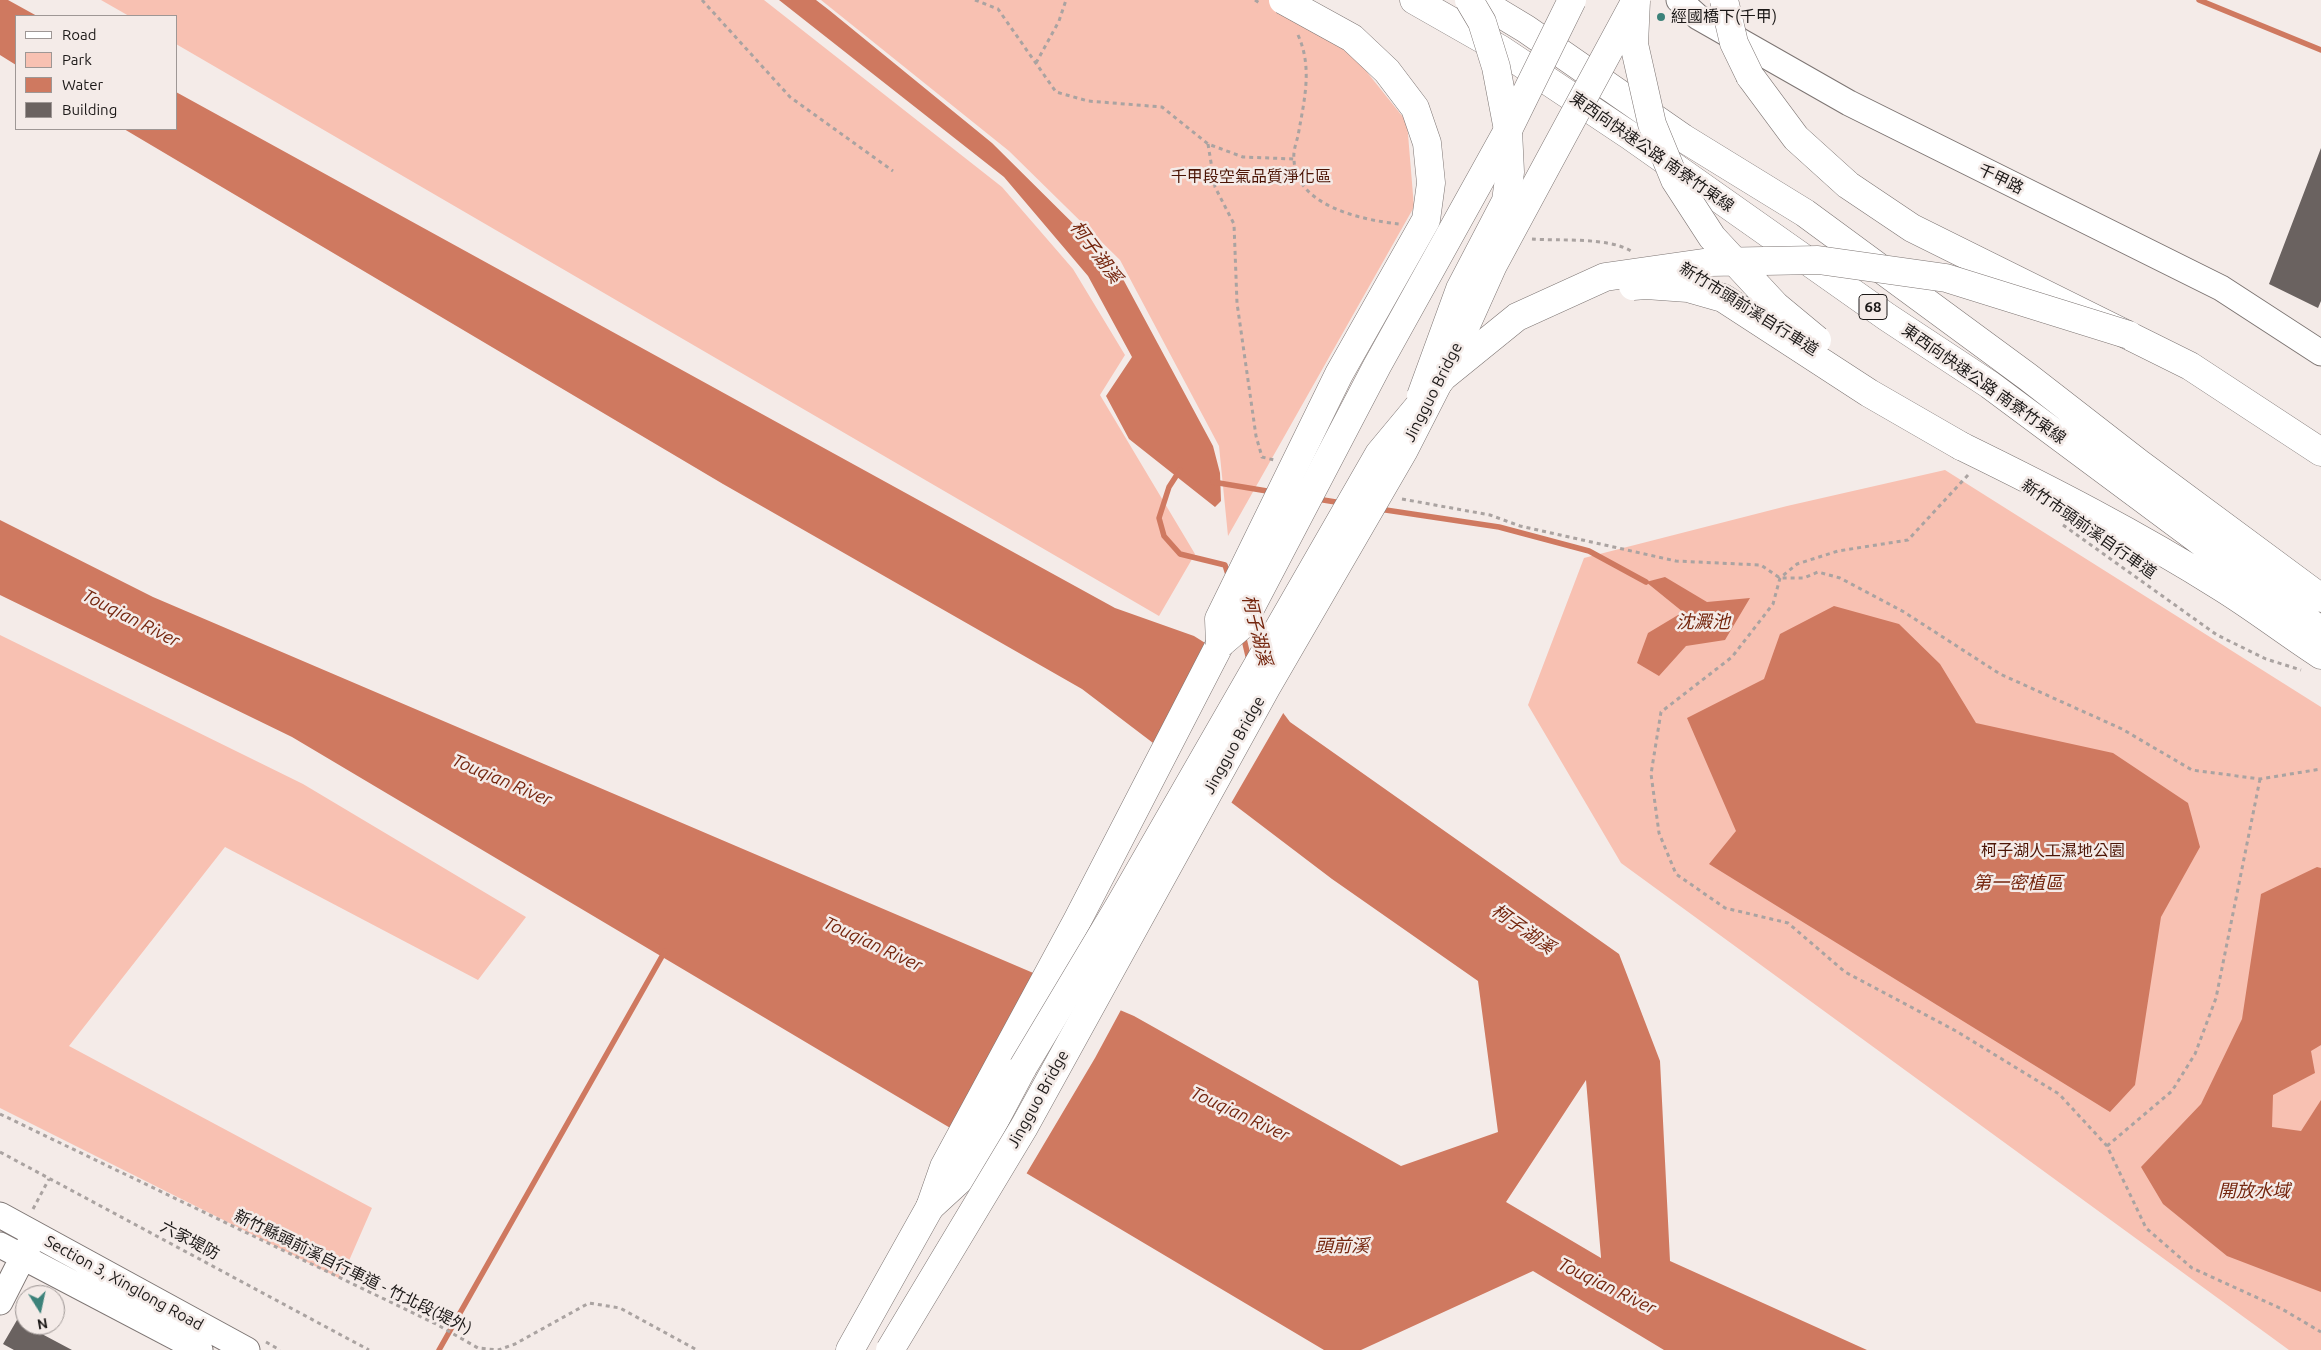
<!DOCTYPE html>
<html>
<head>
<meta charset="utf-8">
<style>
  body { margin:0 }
  #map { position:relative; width:2321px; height:1350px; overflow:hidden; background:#f4ebe8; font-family:Ubuntu,sans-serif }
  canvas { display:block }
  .legend { position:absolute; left:15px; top:15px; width:162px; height:115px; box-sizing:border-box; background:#f4ebe8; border:1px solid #9e9795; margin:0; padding:6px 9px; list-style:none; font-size:15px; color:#1c1918 }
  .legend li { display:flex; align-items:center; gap:10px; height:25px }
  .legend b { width:25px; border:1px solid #9e9795 }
  .north { position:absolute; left:15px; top:1285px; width:50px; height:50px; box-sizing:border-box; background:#f4ebe8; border:1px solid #9e9795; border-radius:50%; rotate:170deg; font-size:14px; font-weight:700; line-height:20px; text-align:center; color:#1c1918 }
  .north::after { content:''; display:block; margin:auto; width:18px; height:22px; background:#3c827a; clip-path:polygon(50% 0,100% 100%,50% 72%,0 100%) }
</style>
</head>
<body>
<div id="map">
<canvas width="2321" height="1350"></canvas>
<ul class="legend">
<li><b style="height:6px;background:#fff"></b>Road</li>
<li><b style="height:14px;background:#f8c1b2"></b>Park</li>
<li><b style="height:14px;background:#cf7960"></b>Water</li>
<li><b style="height:14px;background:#6a6260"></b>Building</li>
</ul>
<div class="north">N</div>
</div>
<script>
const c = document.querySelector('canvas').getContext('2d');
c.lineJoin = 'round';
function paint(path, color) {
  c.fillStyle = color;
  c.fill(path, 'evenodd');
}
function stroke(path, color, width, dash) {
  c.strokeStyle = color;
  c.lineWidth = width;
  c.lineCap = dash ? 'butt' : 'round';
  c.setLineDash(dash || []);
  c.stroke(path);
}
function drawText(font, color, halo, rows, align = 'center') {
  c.font = font + ' Ubuntu,"Noto Sans TC",sans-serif';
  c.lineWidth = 5;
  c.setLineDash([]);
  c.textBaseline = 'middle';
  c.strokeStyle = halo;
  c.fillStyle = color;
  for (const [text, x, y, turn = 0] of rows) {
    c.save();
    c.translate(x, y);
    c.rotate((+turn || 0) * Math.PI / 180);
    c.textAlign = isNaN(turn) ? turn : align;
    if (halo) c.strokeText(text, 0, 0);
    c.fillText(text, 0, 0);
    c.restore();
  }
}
paint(new Path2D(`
  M 101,0 L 764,0 L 1002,187 L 1073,269 L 1125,355 L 1100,395 L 1195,554 L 1159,616 L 176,44 L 176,16 L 129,16 Z
  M 821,0 L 1279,0 L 1338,36 L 1407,122 L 1414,207 L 1228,536 L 1219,446 L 1120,260 L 1009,151 Z
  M 1945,470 L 2321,707 L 2321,1350 L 2289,1350 L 1621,863 L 1528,705 L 1584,558 L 1787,506 Z
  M 0,635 L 303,784 L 526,917 L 478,980 L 225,847 L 69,1046 L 372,1208 L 341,1279 L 0,1108 Z`), '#f8c1b2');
paint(new Path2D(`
  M 0,0 L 8,0 L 37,16 L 16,16 L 16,65 L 0,55 Z
  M 779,0 L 816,0 L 829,10 L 992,143 L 1116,266 L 1213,446 L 1220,473 L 1221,501 L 1215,507 L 1129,439 L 1106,396 L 1132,357 L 1088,276 L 1004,177 Z
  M 176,92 L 1115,608 L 1194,636 L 1253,673 L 1290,722 L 1619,954 L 1660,1061 L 1670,1261 L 1867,1350 L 1664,1350 L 1533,1271 L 1361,1350 L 1324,1350 L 292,737 L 0,595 L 0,520 L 153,597 L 1134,1016 L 1401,1166 L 1498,1132 L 1478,981 L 1332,879 L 1082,689 L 723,484 L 124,129 L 176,129 ZM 1586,1080 L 1601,1257 L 1601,1258 L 1506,1202 Z
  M 1665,577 L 1707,602 L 1750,598 L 1725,640 L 1686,646 L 1659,676 L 1637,663 L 1648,633 L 1683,612 L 1646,582 Z
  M 1834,606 L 1899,624 L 1940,664 L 1976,723 L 2113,753 L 2188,803 L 2200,847 L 2161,917 L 2135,1085 L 2110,1112 L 1709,864 L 1736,831 L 1687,718 L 1764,679 L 1780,634 Z
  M 2317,867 L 2321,868 L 2321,1045 L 2311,1051 L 2315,1073 L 2273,1095 L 2272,1127 L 2301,1131 L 2321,1100 L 2321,1292 L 2227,1256 L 2163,1204 L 2141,1167 L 2201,1104 L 2242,1019 L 2261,894 Z`), '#cf7960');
paint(new Path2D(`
  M 1212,644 L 1254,671 L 1285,710 L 1230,805 L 1156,748 Z
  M 1037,972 L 1122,1008 L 1095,1058 L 1025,1176 L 953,1133 Z`), '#f4ebe8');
stroke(new Path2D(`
  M 2199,0 L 2321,50
  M 1180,470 L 1169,487 L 1159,518 L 1164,536 L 1180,554 L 1225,565 L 1229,578
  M 1213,482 L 1273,492
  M 1317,499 L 1342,503
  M 1379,509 L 1499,527 L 1589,551 L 1646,582
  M 1243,635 L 1249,660
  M 439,1350 L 665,951`), '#cf7960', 5.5);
paint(new Path2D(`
  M 2321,148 L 2321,301 L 2318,308 L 2269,284 Z
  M 17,1320 L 25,1325 L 72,1350 L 14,1350 L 3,1344 Z`), '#6a6260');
const minor = new Path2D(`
  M 1679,0 L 1698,17 L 1849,103 L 2221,288 L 2321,353
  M 0,1215 L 247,1350
  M 0,1245 L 200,1350
  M 0,1302 L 31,1241`);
const major = new Path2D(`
  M 850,1350 L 930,1207 L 944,1167 L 1077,921 L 1220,644`);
const highway = new Path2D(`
  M 1414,0 L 1500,49 L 1629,135 L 1887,317 L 1990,385 L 2321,631
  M 1478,0 L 1526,29 L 1683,138 L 1805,213 L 2028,377 L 2140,464 L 2321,598
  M 1750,76 L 1796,138 L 1848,185 L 1912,228 L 2190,366 L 2321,452
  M 1961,446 C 2049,489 2137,534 2221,587 C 2255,608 2287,633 2321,655
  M 930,1207 L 967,1173 L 1023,1067`);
stroke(minor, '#7d7573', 27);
stroke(major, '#7d7573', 29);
stroke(highway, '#7d7573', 29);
stroke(new Path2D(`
  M 702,0 L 790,97 L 893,171
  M 975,0 L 998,9 L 1056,92 L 1088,101 L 1162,107 L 1208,144 L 1243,157 L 1294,159
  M 1255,0 L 1261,4
  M 1298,35 C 1313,68 1304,101 1298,136 C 1296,143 1293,152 1294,159 C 1295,206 1362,220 1399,224
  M 1036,63 L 1059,21 L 1066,0
  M 1208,144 L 1215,187 L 1234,224 L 1237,303 L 1256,436 L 1262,457 L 1274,460
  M 1532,239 C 1559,241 1608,237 1631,251
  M 1968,475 L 1908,540 L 1838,551 L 1797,564 L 1780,578 L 1773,604 L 1732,657 L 1661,712 L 1651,774 L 1659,833 L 1676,874 L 1725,908 L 1788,923 L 1845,972 L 1956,1031 L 2059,1094 L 2107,1146 L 2146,1228 L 2192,1268 L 2282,1309 L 2321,1332
  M 1402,499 L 1490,515 L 1520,526 L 1676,561 L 1761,565 L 1780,578 L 1804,578 L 1818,572 L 1840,578 L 1904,612 L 2000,674 L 2122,729 L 2192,770 L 2260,779 L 2321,769
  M 2063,525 L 2217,635 L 2266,659 L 2301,670
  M 0,1114 L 436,1324 L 478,1348 L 498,1350 L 515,1344 L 589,1303 L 620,1308 L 697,1350
  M 2107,1146 L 2172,1091 L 2195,1054 L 2216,998 L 2260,779
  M 0,1152 L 369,1350
  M 33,1209 L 49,1179
  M 266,1342 L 280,1350`), '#aaa3a1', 3, [4, 4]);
stroke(minor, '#fff', 25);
stroke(major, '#fff', 28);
stroke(highway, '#fff', 28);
const majorBridge = new Path2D(`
  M 1220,644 L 1241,626 L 1377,366 L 1508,130 L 1572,0
  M 890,1350 L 1024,1127 L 1266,688 L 1404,450 L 1454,352 L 1493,265 L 1636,0`);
const highwayBridge = new Path2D(`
  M 1636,0 L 1634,44 L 1652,124 L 1675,180 L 1712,237 L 1776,306 L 1817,340
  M 1724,0 L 1734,43 L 1750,76
  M 1633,286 L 1646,285 L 1688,288 L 1723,298 L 1869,393 L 1961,446
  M 1421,396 L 1460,289 L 1506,201 L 1510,172 L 1508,130 L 1496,67 L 1482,22 L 1469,0
  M 1220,644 L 1219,619 L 1339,374 L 1426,220 L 1431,183 L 1427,143 L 1415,108 L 1387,71 L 1352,38 L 1283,0
  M 1023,1067 L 1121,903 L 1379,454 L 1443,377 L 1517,317 L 1605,277 L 1710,262 L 1818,260 L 1946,278 L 2129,335`);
stroke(majorBridge, '#7d7573', 29, []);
stroke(highwayBridge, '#7d7573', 29, []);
stroke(majorBridge, '#fff', 28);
stroke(highwayBridge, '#fff', 28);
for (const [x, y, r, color] of [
  [1661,17,5,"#3c827a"]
]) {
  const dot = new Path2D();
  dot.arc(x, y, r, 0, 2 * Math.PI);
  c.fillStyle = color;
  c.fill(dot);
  stroke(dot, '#f4ebe8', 2);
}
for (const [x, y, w] of [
  [1873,307,28]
]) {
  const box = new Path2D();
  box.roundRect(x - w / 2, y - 12.5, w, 25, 4);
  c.fillStyle = '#f4ebe8';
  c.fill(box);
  stroke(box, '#1c1918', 1);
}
drawText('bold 15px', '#1c1918', null, [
  ["68",1873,307]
]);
drawText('16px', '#1c1918', '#f4ebe8', [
  ["經國橋下(千甲)",1671,17]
], 'left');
drawText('16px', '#1c1918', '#f4ebe8', [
  ["東西向快速公路 南寮竹東線",1652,152,35],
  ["千甲路",2001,179,26],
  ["新竹市頭前溪自行車道",1749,309,32],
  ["東西向快速公路 南寮竹東線",1984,384,35],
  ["Jingguo Bridge",1433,392,-63],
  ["新竹市頭前溪自行車道",2089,529,35],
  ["Jingguo Bridge",1234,745,-61],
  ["Jingguo Bridge",1038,1099,-61],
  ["六家堤防",190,1240,28],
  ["新竹縣頭前溪自行車道 - 竹北段(堤外)",353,1272,26],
  ["Section 3, Xinglong Road",124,1283,29]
]);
drawText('16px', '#4c1505', '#f4ebe8', [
  ["千甲段空氣品質淨化區",1251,177],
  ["柯子湖人工濕地公園",2053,851]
]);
drawText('italic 18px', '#74250d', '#f4ebe8', [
  ["柯子湖溪",1096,252,53],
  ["Touqian River",131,618,27],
  ["沈澱池",1703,622],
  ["柯子湖溪",1257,630,76],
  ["Touqian River",502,780,23],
  ["第一密植區",2018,883],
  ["柯子湖溪",1523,929,35],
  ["Touqian River",873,944,25],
  ["Touqian River",1240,1114,25],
  ["開放水域",2254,1191],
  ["頭前溪",1342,1246],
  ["Touqian River",1607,1286,26]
]);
</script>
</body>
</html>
